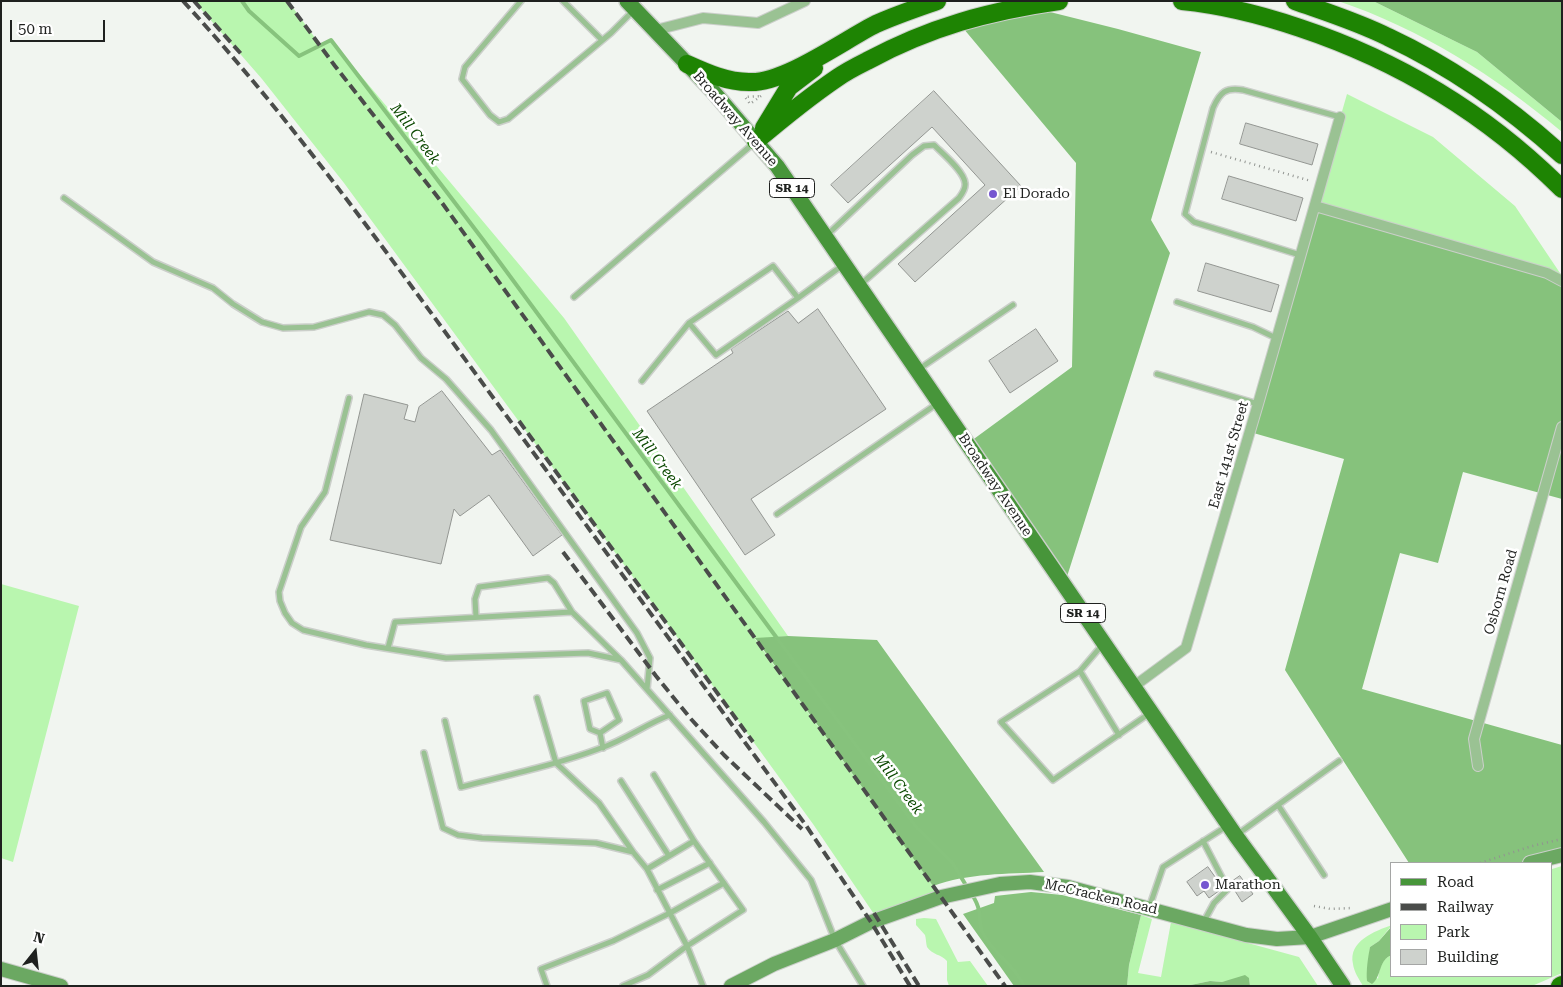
<!DOCTYPE html>
<html>
<head>
<meta charset="utf-8">
<style>
  body { margin:0 }
  #map { position:relative; width:1563px; height:987px; overflow:hidden; background:#f1f5f0; font-family:"Roboto Serif",serif }
  canvas { display:block }
  .frame { position:absolute; inset:0; border:2px solid #1f211f; pointer-events:none }
  .legend { position:absolute; left:1390px; top:862px; width:162px; height:115px; box-sizing:border-box; background:#fff; border:1px solid #a5a6a5; margin:0; padding:6px 9px; list-style:none; font-size:15px; color:#1f211f }
  .legend li { display:flex; align-items:center; gap:10px; height:25px }
  .legend b { width:25px; border:1px solid #a5a6a5 }
  .north { position:absolute; left:10px; top:927px; width:50px; height:50px; -webkit-text-stroke:4px #fff; paint-order:stroke; rotate:16deg; font-size:14px; font-weight:700; line-height:20px; text-align:center; color:#1f211f }
  .north::after { content:''; display:block; margin:auto; width:18px; height:22px; background:#1f211f; clip-path:polygon(50% 0,100% 100%,50% 72%,0 100%) }
  .scale { position:absolute; left:10px; top:20px; width:95px; height:22px; box-sizing:border-box; border:2px solid #1f211f; border-top:0; padding-left:6px; font-size:15px; line-height:18px; white-space:nowrap; color:#1f211f; -webkit-text-stroke:4px #fff; paint-order:stroke }
</style>
</head>
<body>
<div id="map">
<canvas width="1563" height="987"></canvas>
<div class="frame"></div>
<ul class="legend">
<li><b style="height:6px;background:#47953a"></b>Road</li>
<li><b style="height:6px;background:#4a4c4a"></b>Railway</li>
<li><b style="height:14px;background:#b9f6af"></b>Park</li>
<li><b style="height:14px;background:#ced2cd"></b>Building</li>
</ul>
<div class="north">N</div>
<div class="scale">50 m</div>
</div>
<script>
const c = document.querySelector('canvas').getContext('2d');
c.lineJoin = 'round';
function paint(path, color) {
  c.fillStyle = color;
  c.fill(path, 'evenodd');
}
function stroke(path, color, width, dash) {
  c.strokeStyle = color;
  c.lineWidth = width;
  c.lineCap = dash ? 'butt' : 'round';
  c.setLineDash(dash || []);
  c.stroke(path);
}
function drawText(font, color, halo, rows, align = 'center') {
  c.font = font + ' "Roboto Serif",serif';
  c.lineWidth = 5;
  c.setLineDash([]);
  c.textBaseline = 'middle';
  c.strokeStyle = halo;
  c.fillStyle = color;
  for (const [text, x, y, turn = 0] of rows) {
    c.save();
    c.translate(x, y);
    c.rotate((+turn || 0) * Math.PI / 180);
    c.textAlign = isNaN(turn) ? turn : align;
    if (halo) c.strokeText(text, 0, 0);
    c.fillText(text, 0, 0);
    c.restore();
  }
}
paint(new Path2D(`
  M 194,1 L 288,1 L 321,46 L 331,40 L 564,318 L 788,636 L 755,639 L 941,897 L 878,920 L 813,824 L 710,682 L 344,183 L 262,79 Z
  M 1338,1 L 1373,1 L 1477,52 L 1562,122 L 1562,132 C 1495,76 1421,29 1338,1 Z
  M 1347,94 L 1433,137 L 1515,206 L 1562,276 L 1315,206 Z
  M 1,584 L 79,606 L 13,862 L 1,858 Z
  M 1562,866 L 1562,973 L 1532,986 L 1363,986 C 1359,979 1354,972 1353,964 C 1348,941 1375,931 1392,925 L 1379,941 L 1370,947 L 1368,966 L 1378,979 C 1379,969 1382,958 1392,955 L 1392,976 L 1552,976 L 1552,869 Z
  M 1141,915 L 1152,919 L 1138,973 L 1161,977 L 1171,922 L 1299,957 L 1318,986 L 1250,986 L 1249,978 L 1222,982 L 1210,981 L 1186,986 L 1127,986 L 1129,965 Z
  M 924,918 L 936,919 L 958,962 L 970,961 L 988,986 L 949,986 L 947,980 L 947,961 C 941,954 932,955 927,947 C 926,944 926,938 925,935 L 916,925 L 916,919 Z`), '#b9f6af');
paint(new Path2D(`
  M 1373,1 L 1562,1 L 1562,122 L 1477,52 Z
  M 1026,6 L 1118,29 L 1201,52 L 1151,220 L 1170,253 L 1064,586 L 967,444 L 1072,367 L 1076,163 L 958,22 Z
  M 1315,206 L 1562,281 L 1562,499 L 1463,472 L 1438,563 L 1400,553 L 1362,689 L 1562,745 L 1562,855 L 1530,863 L 1409,863 L 1285,670 L 1344,459 L 1250,432 Z
  M 788,636 L 877,640 L 1044,872 C 1007,874 968,873 933,886 L 755,638 Z
  M 1031,892 L 1062,895 L 1141,915 L 1129,965 L 1127,986 L 1014,986 L 963,914 L 994,903 L 995,896 Z
  M 1392,926 L 1392,955 C 1378,960 1382,976 1372,984 L 1367,981 C 1366,971 1368,957 1370,947 L 1379,941 Z
  M 1245,975 L 1249,978 L 1250,986 L 1186,986 L 1210,981 L 1222,982 Z`), '#86c27c');
stroke(new Path2D(`
  M 242,1 L 249,11 L 299,56 L 331,40 L 484,241 L 917,828 L 952,862 L 967,887
  M 971,893 C 975,899 978,904 979,911 C 981,923 978,924 985,937 C 996,955 1015,966 1024,986`), '#87c37d', 4);
const building = new Path2D(`
  M 934,91 L 1021,186 L 915,282 L 898,264 L 985,185 L 932,127 L 848,203 L 831,185 Z
  M 1246,123 L 1318,144 L 1312,165 L 1240,144 Z
  M 1229,176 L 1303,198 L 1296,221 L 1222,199 Z
  M 1206,263 L 1279,285 L 1271,312 L 1198,291 Z
  M 818,309 L 886,409 L 751,499 L 775,535 L 745,555 L 647,411 L 733,353 L 731,349 L 788,311 L 798,323 Z
  M 1036,329 L 1058,361 L 1010,393 L 989,361 Z
  M 442,391 L 492,455 L 500,450 L 562,535 L 533,556 L 489,495 L 460,516 L 454,509 L 441,564 L 330,540 L 364,394 L 408,405 L 404,419 L 415,422 L 419,407 Z
  M 1208,867 L 1223,888 L 1209,898 L 1204,891 L 1197,896 L 1187,882 Z
  M 1240,876 L 1253,894 L 1242,902 L 1230,883 Z`);
paint(building, '#ced2cd');
stroke(building, '#939692', 1);
const lane = new Path2D(`
  M 521,1 L 465,67 L 462,79 L 490,115 L 499,122 L 508,119 L 611,33 L 633,11
  M 563,1 L 602,40
  M 64,198 L 153,262 L 213,288 L 233,304 L 262,322 L 283,328 L 314,327 L 369,312 L 383,315 L 395,325 L 421,358 L 446,379 L 491,430 L 637,633 L 650,658 L 647,689
  M 827,235 L 912,155 L 924,146 L 934,145 C 942,153 964,171 965,183 C 966,188 962,194 959,198 L 861,284
  M 1300,255 L 1194,222 L 1185,214 L 1213,108 C 1220,92 1226,87 1243,90 L 1340,117
  M 574,297 L 754,143
  M 1177,302 L 1253,327 L 1276,338
  M 689,323 L 716,355 L 798,298
  M 919,369 L 1013,305
  M 1157,374 L 1258,404
  M 642,381 L 689,323 L 773,266 L 798,298 L 843,265
  M 349,398 L 325,492 L 301,527 L 279,592 L 280,601 L 285,613 L 292,623 L 303,630 L 366,645 L 446,658 L 588,653 L 621,660 L 764,822 L 811,880 L 835,940 L 863,986
  M 777,514 L 938,403
  M 476,617 L 475,599 L 479,587 L 548,578 L 554,583 L 572,612
  M 1103,644 L 1080,671 L 1001,722 L 1053,780 L 1150,713
  M 388,648 L 395,622 L 572,612 L 621,660
  M 1080,671 L 1119,735
  M 537,698 L 556,763 L 599,803 L 633,852
  M 445,721 L 461,787 C 508,775 556,765 601,748 C 625,740 646,724 670,715
  M 600,733 L 590,729 L 584,701 L 607,693 L 619,720 L 600,733 L 603,748
  M 424,753 L 443,828 L 458,835 L 482,838 L 596,843 L 633,852 L 647,869 L 687,946 L 703,986
  M 621,781 L 669,856 L 694,841
  M 1278,805 L 1339,761
  M 1238,834 L 1278,805 L 1324,875
  M 1203,841 L 1228,889 L 1214,903 L 1203,923
  M 647,869 L 669,856
  M 657,890 L 710,863
  M 1149,908 L 1163,867 L 1227,826
  M 547,986 L 541,969 L 613,941 L 670,913 L 724,883
  M 623,986 L 648,975 L 687,946 L 743,910 L 694,841 L 654,775`);
const street = new Path2D(`
  M 656,30 L 703,18 L 758,23 L 805,1
  M 1315,206 L 1547,273 L 1562,281
  M 1133,687 L 1186,648 L 1258,404 L 1340,117
  M 1478,766 L 1474,739 L 1562,427`);
const secondary = new Path2D(`
  M 1530,863 L 1562,855
  M 1,969 L 61,986
  M 731,986 L 774,964 L 835,940 L 871,922 L 941,897 L 1000,884 L 1030,882 L 1068,887 L 1246,935 L 1277,939 L 1310,937 L 1392,909`);
const primary = new Path2D(`
  M 627,1 L 712,90 L 777,166 L 1236,836 L 1310,937 L 1343,986`);
const highway = new Path2D(`
  M 1182,1 C 1222,5 1262,15 1300,28 C 1399,61 1488,115 1562,189
  M 1295,1 C 1326,12 1358,22 1388,37 C 1452,67 1510,108 1562,155
  M 687,64 C 707,73 727,82 749,82 C 784,84 844,40 876,24 C 896,15 917,8 937,1
  M 764,128 L 789,87 L 814,68
  M 756,141 C 782,119 809,97 837,78 C 847,71 857,66 867,61 C 930,27 989,11 1059,1
  M 1560,986 L 1562,985`);
stroke(lane, '#cbcfca', 8);
stroke(street, '#cbcfca', 12);
stroke(secondary, '#cbcfca', 16);
stroke(primary, '#cbcfca', 18);
stroke(highway, '#cbcfca', 20);
stroke(new Path2D(`
  M 761,96 L 750,104 L 745,97 Z
  M 1211,152 L 1311,181
  M 1480,863 L 1532,846 L 1562,839
  M 1314,906 L 1331,909 L 1352,908`), '#919490', 2.5, [1, 4]);
stroke(lane, '#9ac293', 5);
stroke(street, '#9ac293', 10);
stroke(secondary, '#6ba862', 14);
stroke(primary, '#47953a', 15);
stroke(highway, '#1e8403', 18);
stroke(new Path2D(`
  M 183,1 C 284,111 371,231 459,351 C 575,509 689,667 805,824 L 871,922 L 910,986
  M 194,1 L 243,56
  M 287,1 L 335,66 L 440,200 L 1005,986
  M 519,421 L 753,742
  M 563,552 L 656,676 L 691,719 L 724,755 L 802,829
  M 874,913 L 919,986`), '#4a4c4a', 4, [10, 5]);
for (const [x, y, r, color] of [
  [993,194,5,"#7556d0"],
  [1205,885,5,"#7556d0"]
]) {
  const dot = new Path2D();
  dot.arc(x, y, r, 0, 2 * Math.PI);
  c.fillStyle = color;
  c.fill(dot);
  stroke(dot, '#fff', 2);
}
for (const [x, y, w] of [
  [792,188,45],
  [1083,613,45]
]) {
  const box = new Path2D();
  box.roundRect(x - w / 2, y - 9.5, w, 19, 4);
  c.fillStyle = '#fff';
  c.fill(box);
  stroke(box, '#1f211f', 1);
}
drawText('bold 12px', '#1f211f', null, [
  ["SR 14",792,188],
  ["SR 14",1083,613]
]);
drawText('14px', '#1f211f', '#fff', [
  ["Broadway Avenue",735,119,49],
  ["East 141st Street",1229,455,-74],
  ["Broadway Avenue",995,485,56],
  ["Osborn Road",1501,592,-74],
  ["McCracken Road",1101,897,13]
]);
drawText('14px', '#1f211f', '#fff', [
  ["El Dorado",1003,194],
  ["Marathon",1215,885]
], 'left');
drawText('italic 15px', '#0b4900', '#fff', [
  ["Mill Creek",415,134,53],
  ["Mill Creek",657,459,53],
  ["Mill Creek",898,784,53]
]);
</script>
</body>
</html>
